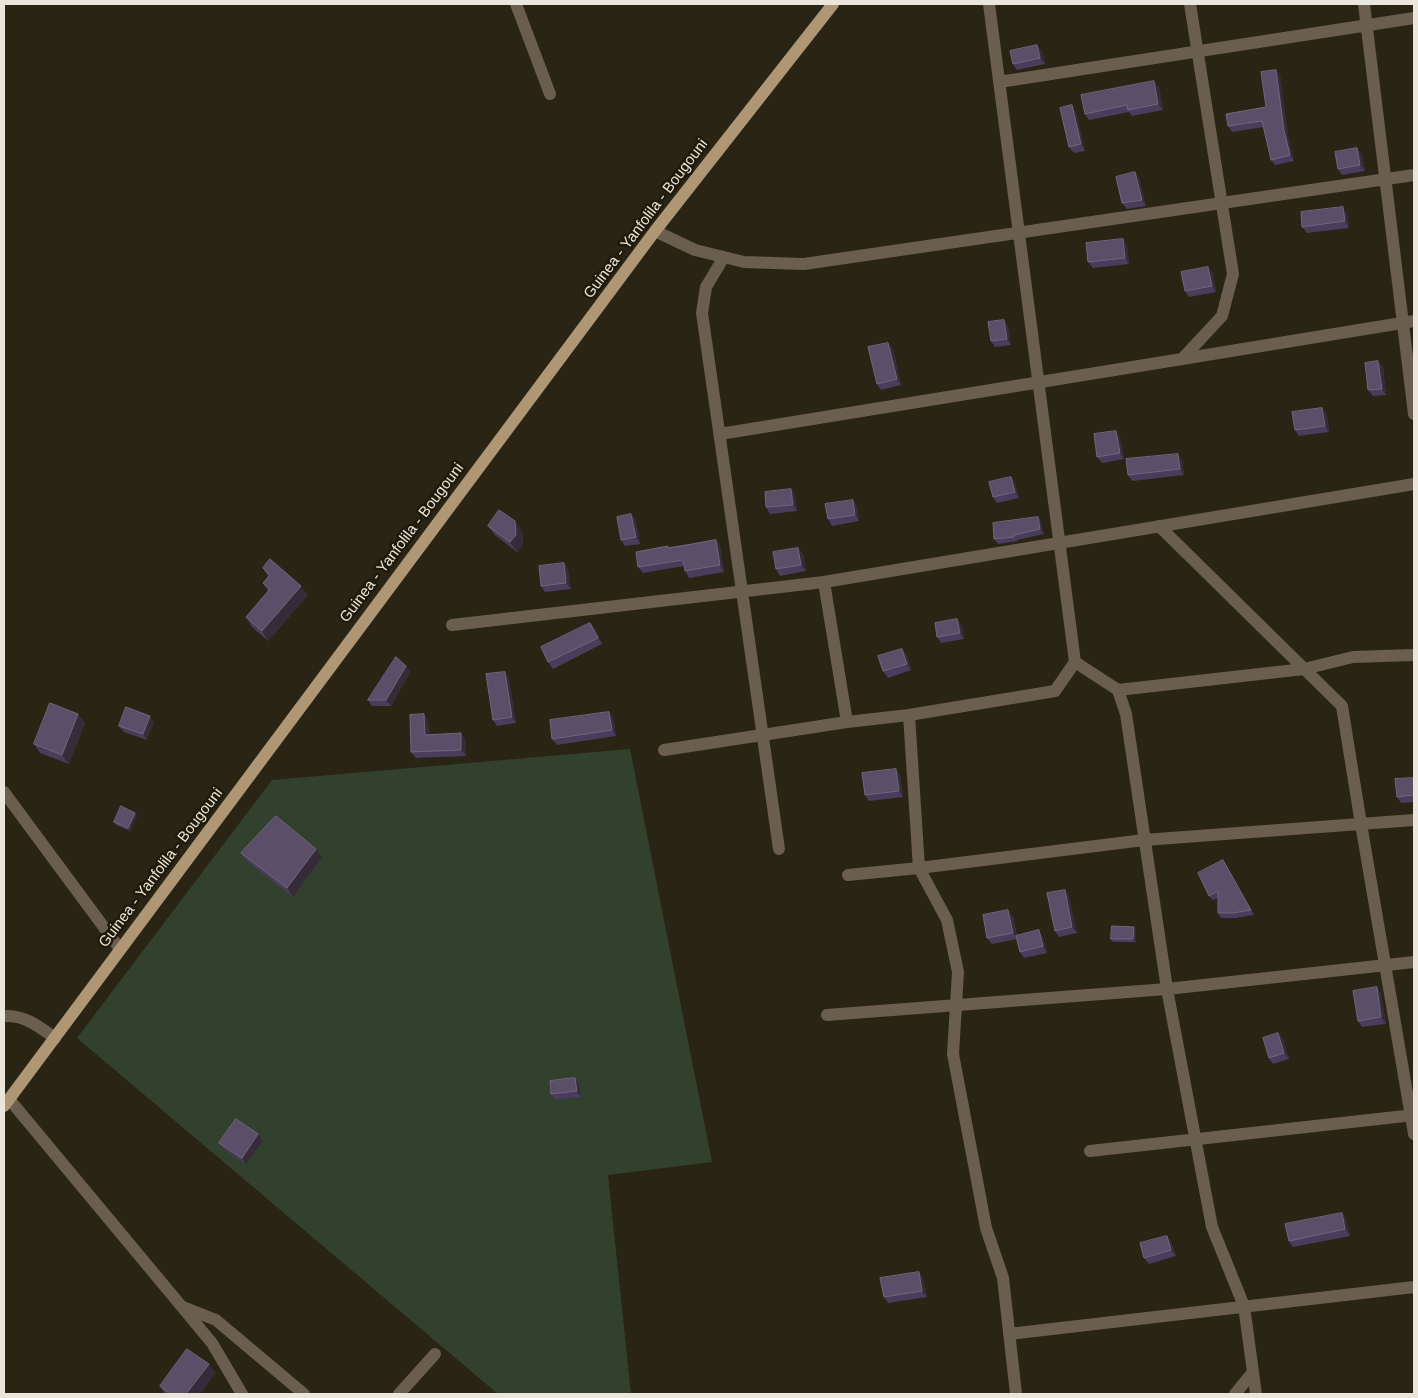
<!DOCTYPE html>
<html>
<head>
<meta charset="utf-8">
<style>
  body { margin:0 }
  #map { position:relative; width:1418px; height:1398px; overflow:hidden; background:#2a2414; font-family:Helvetica,sans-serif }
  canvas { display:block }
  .frame { position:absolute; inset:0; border:5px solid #eae6dc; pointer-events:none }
</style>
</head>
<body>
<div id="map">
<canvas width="1418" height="1398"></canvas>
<div class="frame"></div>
</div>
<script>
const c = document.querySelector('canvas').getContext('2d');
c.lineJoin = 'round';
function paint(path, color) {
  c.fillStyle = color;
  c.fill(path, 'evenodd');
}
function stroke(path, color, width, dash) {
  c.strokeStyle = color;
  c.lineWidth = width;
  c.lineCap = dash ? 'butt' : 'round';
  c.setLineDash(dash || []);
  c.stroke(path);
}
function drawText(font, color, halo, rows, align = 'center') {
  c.font = font + ' Helvetica,sans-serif';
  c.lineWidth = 5;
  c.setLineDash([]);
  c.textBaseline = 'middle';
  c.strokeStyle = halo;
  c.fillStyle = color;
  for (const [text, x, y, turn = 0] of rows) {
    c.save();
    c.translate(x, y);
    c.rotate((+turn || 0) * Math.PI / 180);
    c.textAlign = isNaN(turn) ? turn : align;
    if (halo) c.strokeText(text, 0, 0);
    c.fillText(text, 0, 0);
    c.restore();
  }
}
paint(new Path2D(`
  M 630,749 L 712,1162 L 608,1175 L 631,1394 L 498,1394 L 77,1038 L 272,780 Z`), '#31412d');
stroke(new Path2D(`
  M 516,4 L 550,94
  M 989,4 L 1075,662 L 1118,690 L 1126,714 L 1167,989 L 1212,1227 L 1244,1306 L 1256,1394
  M 1364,4 L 1414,414
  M 999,82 L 1414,18
  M 655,231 L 695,250 L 744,262 L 804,264 L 1414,175
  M 724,257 L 706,287 L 702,313 L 779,849
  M 1182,359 L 1414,321
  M 720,434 L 1182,359 L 1222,316 L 1233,274 L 1190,4
  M 1159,526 L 1342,706 L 1361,824 L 1414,1134
  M 824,582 L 847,722
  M 452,625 L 824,582 L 1414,484
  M 1118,690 L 1304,669 L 1353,657 L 1414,655
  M 909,715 L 919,868 L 947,920 L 958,972 L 953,1054 L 986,1228 L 1003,1278 L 1016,1394
  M 664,750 L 847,722 L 909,715 L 1055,691 L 1075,662
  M 4,792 L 120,949
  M 848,875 L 919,868 L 1144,840 L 1414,820
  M 827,1015 L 1167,989 L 1414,962
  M 4,1016 C 25,1015 38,1026 55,1038
  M 9,1099 L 212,1343 L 242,1394
  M 1090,1151 L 1414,1115
  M 183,1307 L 216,1320 L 304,1394
  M 1009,1334 L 1414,1287
  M 399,1394 L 435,1354
  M 1235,1394 L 1253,1372`), '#6a5e4e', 12);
stroke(new Path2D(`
  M 4,1106 L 655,231 L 833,4`), '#af9776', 12);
paint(new Path2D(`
  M 1037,45 L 1042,51 L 1045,64 L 1017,70 L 1013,64 Z
  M 1280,76 L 1288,136 L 1294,161 L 1275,165 L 1271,160 L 1264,127 L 1232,132 L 1228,126 L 1266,107 Z
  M 1159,87 L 1163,110 L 1132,116 L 1129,112 L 1089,120 L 1085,114 Z
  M 1076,112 L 1085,151 L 1074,153 L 1069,147 Z
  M 1357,148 L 1362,155 L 1365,171 L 1342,175 L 1338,169 Z
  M 1139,178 L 1146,206 L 1127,209 L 1122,203 Z
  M 1347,213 L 1349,228 L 1307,233 L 1302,227 Z
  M 1123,239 L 1127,245 L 1129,264 L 1093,268 L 1088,262 Z
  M 1213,273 L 1216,292 L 1189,297 L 1185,291 Z
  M 1008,326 L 1011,345 L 995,347 L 991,341 Z
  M 888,343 L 893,349 L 901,385 L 881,390 L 877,384 Z
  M 1378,361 L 1383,367 L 1386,395 L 1373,396 L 1368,390 Z
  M 1322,408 L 1327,414 L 1329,432 L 1299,436 L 1295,430 Z
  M 1120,437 L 1124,459 L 1102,463 L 1097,457 Z
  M 1182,460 L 1184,475 L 1132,481 L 1128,475 Z
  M 1011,477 L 1015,483 L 1019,498 L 997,503 L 993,497 Z
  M 791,489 L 795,495 L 797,511 L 770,514 L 766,507 Z
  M 857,506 L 859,521 L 832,526 L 828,519 Z
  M 631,514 L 636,520 L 640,544 L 625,546 L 621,540 Z
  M 1038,517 L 1041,522 L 1044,534 L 1017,540 L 1018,541 L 998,544 L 994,539 Z
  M 488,526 L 522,531 L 523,544 L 517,552 L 495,535 Z
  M 716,540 L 720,546 L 724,572 L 689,578 L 685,571 L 684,566 L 643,573 L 638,567 L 669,547 Z
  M 798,548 L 803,554 L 806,571 L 780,576 L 776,569 Z
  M 564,563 L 568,569 L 571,589 L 545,592 L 541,586 Z
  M 263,568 L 308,595 L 268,641 L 252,627 L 246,617 L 268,591 L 263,583 L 268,577 Z
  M 590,623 L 595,629 L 602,644 L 553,669 L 548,662 Z
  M 962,625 L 964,639 L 941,643 L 937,637 Z
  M 902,649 L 907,655 L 911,670 L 888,678 L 883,671 Z
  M 406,666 L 410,672 L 391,706 L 372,706 L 368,700 Z
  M 509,678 L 516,723 L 497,726 L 493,720 Z
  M 609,712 L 613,718 L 616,736 L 557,745 L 552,739 Z
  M 78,714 L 85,723 L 69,764 L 40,753 L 34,744 Z
  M 424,714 L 428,721 L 429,734 L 465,739 L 466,756 L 416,758 L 411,752 Z
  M 154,722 L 147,740 L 124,732 L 119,726 Z
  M 896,769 L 900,775 L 903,797 L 869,801 L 865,795 Z
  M 1414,778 L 1414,802 L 1401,803 L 1397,797 Z
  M 135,813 L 137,816 L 130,831 L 116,825 L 114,822 Z
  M 241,853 L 322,858 L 293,897 L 248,862 Z
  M 1223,860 L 1226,865 L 1254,915 L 1236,918 L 1221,918 L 1218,913 L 1218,898 L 1213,900 L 1209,896 Z
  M 1065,890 L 1069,896 L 1077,933 L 1059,937 L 1055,931 Z
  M 1013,916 L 1017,936 L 1043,937 L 1047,953 L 1024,958 L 1020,952 L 1017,939 L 992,944 L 987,938 Z
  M 1136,930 L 1136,942 L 1113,942 L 1111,939 Z
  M 1381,993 L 1386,1024 L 1362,1027 L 1358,1021 Z
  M 1278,1033 L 1283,1039 L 1289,1059 L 1273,1064 L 1269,1058 Z
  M 575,1078 L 579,1084 L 581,1097 L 555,1100 L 551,1094 Z
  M 258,1134 L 263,1141 L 246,1164 L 224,1149 L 219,1143 Z
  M 1342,1213 L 1346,1219 L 1350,1236 L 1293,1247 L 1289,1241 Z
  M 1167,1236 L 1171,1242 L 1176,1256 L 1149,1264 L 1144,1258 Z
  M 919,1272 L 923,1278 L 927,1297 L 888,1303 L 884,1297 Z
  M 209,1364 L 215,1373 L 200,1394 L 165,1394 L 160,1386 Z`), '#493c5c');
paint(new Path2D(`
  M 1037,45 L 1042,51 L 1045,64 L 1040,58 Z
  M 1276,70 L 1280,76 L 1288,136 L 1294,161 L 1290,155 L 1284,130 Z
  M 1154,81 L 1159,87 L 1163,110 L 1158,104 Z
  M 1072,105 L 1076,112 L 1085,151 L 1081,144 Z
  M 1357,148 L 1362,155 L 1365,171 L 1360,165 Z
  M 1135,172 L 1139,178 L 1146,206 L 1142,200 Z
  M 1343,207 L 1347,213 L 1349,228 L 1345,221 Z
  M 1123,239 L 1127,245 L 1129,264 L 1125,258 Z
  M 1208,267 L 1213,273 L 1216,292 L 1212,286 Z
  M 1004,320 L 1008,326 L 1011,345 L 1007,339 Z
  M 888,343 L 893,349 L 901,385 L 897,379 Z
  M 1378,361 L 1383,367 L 1386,395 L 1382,389 Z
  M 1322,408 L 1327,414 L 1329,432 L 1325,426 Z
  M 1116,431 L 1120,437 L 1124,459 L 1120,453 Z
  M 1178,454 L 1182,460 L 1184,475 L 1180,469 Z
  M 1011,477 L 1015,483 L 1019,498 L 1015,492 Z
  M 791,489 L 795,495 L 797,511 L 793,505 Z
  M 853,500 L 857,506 L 859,521 L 855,515 Z
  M 631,514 L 636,520 L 640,544 L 636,537 Z
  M 1038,517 L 1041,522 L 1044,534 L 1040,529 Z
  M 515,521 L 522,531 L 523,544 L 517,552 L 510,542 Z
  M 716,540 L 720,546 L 724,572 L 720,565 Z
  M 798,548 L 803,554 L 806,571 L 801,565 Z
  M 564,563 L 568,569 L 571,589 L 566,583 Z
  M 301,586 L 308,595 L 268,641 L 262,631 Z
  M 957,619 L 962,625 L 964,639 L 960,633 Z
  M 590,623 L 595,629 L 602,644 L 598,638 Z
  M 902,649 L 907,655 L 911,670 L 907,664 Z
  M 406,666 L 410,672 L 391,706 L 386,700 Z
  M 505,672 L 509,678 L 516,723 L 512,717 Z
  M 609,712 L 613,718 L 616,736 L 612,730 Z
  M 78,714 L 85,723 L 69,764 L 62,755 Z
  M 424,714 L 428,721 L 429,741 L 425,735 Z
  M 150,716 L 154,722 L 147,740 L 143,734 Z
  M 461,733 L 465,739 L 466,756 L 461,750 Z
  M 896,769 L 900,775 L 903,797 L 899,791 Z
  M 135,813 L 137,816 L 130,831 L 128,828 Z
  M 316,849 L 322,858 L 293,897 L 287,888 Z
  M 1065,890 L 1069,896 L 1077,933 L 1072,927 Z
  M 1008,910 L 1013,916 L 1017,939 L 1013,933 Z
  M 1134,927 L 1136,930 L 1136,942 L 1133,939 Z
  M 1039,930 L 1043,937 L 1047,953 L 1043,946 Z
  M 1377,987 L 1381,993 L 1386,1024 L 1381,1017 Z
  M 1278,1033 L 1283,1039 L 1289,1059 L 1284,1053 Z
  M 575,1078 L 579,1084 L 581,1097 L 577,1091 Z
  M 258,1134 L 263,1141 L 246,1164 L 242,1158 Z
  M 1342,1213 L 1346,1219 L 1350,1236 L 1345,1229 Z
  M 1167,1236 L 1171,1242 L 1176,1256 L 1171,1250 Z
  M 919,1272 L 923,1278 L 927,1297 L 922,1291 Z
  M 209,1364 L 215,1373 L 200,1394 L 186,1394 Z`), '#352b39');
const building = new Path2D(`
  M 1037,45 L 1040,58 L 1013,64 L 1010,51 Z
  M 1276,70 L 1284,130 L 1290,155 L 1271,160 L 1262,121 L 1228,126 L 1226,114 L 1266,107 L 1261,72 Z
  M 1154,81 L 1158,104 L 1128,110 L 1127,105 L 1085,114 L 1081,95 Z
  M 1072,105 L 1081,144 L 1069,147 L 1060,108 Z
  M 1357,148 L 1360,165 L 1338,169 L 1335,152 Z
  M 1135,172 L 1142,200 L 1122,203 L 1116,177 Z
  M 1343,207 L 1345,221 L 1302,227 L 1301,212 Z
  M 1123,239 L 1125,258 L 1088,262 L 1086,243 Z
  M 1208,267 L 1212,286 L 1185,291 L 1181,272 Z
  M 1004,320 L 1007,339 L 991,341 L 988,322 Z
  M 888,343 L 897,379 L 877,384 L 868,347 Z
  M 1378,361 L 1382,389 L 1368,390 L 1365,363 Z
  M 1322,408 L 1325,426 L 1295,430 L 1292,412 Z
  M 1116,431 L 1120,453 L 1097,457 L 1094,434 Z
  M 1178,454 L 1180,469 L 1128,475 L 1126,459 Z
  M 1011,477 L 1015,492 L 993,497 L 989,482 Z
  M 791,489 L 793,505 L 766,507 L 765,492 Z
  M 853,500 L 855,515 L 828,519 L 825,504 Z
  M 499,510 L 515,521 L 516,535 L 510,542 L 488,526 Z
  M 631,514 L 636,537 L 621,540 L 617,517 Z
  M 1038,517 L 1040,529 L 1014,535 L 1014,537 L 994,539 L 993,523 Z
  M 716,540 L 720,565 L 685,571 L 683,560 L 638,567 L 636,552 L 668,546 L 668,548 Z
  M 798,548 L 801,565 L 776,569 L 773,552 Z
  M 270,559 L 301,586 L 262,631 L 246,617 L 270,589 L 263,583 L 270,575 L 263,568 Z
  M 564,563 L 566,583 L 541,586 L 539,566 Z
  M 957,619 L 960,633 L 937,637 L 935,623 Z
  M 590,623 L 598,638 L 548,662 L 541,647 Z
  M 902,649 L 907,664 L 883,671 L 878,656 Z
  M 396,657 L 406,666 L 386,700 L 368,700 Z
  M 505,672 L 512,717 L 493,720 L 486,674 Z
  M 50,703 L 78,714 L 62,755 L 34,744 Z
  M 126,707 L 150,716 L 143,734 L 119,726 Z
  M 609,712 L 612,730 L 552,739 L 550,720 Z
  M 424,714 L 425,735 L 461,733 L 461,750 L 411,752 L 410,715 Z
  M 896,769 L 899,791 L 865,795 L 862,773 Z
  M 1414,778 L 1414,795 L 1397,797 L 1395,779 Z
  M 121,806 L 135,813 L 128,828 L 114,822 Z
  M 276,816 L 316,849 L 287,888 L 241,853 Z
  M 1223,860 L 1251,910 L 1233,913 L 1218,913 L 1218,891 L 1209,896 L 1198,873 Z
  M 1065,890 L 1072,927 L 1055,931 L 1047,893 Z
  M 1008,910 L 1013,933 L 987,938 L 983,915 Z
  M 1112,926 L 1134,927 L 1133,939 L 1111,939 Z
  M 1039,930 L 1043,946 L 1020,952 L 1016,936 Z
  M 1377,987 L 1381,1017 L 1358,1021 L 1353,991 Z
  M 1278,1033 L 1284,1053 L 1269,1058 L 1263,1038 Z
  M 575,1078 L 577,1091 L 551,1094 L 550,1081 Z
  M 236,1119 L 258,1134 L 242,1158 L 219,1143 Z
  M 1342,1213 L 1345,1229 L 1289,1241 L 1285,1224 Z
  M 1167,1236 L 1171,1250 L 1144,1258 L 1140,1243 Z
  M 919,1272 L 922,1291 L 884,1297 L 880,1278 Z
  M 187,1349 L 209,1364 L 186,1394 L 170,1394 L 160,1386 Z`);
paint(building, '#5a4e69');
stroke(building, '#71667b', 1);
drawText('15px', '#eae6dc', '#201a0b', [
  ["Guinea - Yanfolila - Bougouni",646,219,-53],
  ["Guinea - Yanfolila - Bougouni",402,543,-53],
  ["Guinea - Yanfolila - Bougouni",161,868,-53]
]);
</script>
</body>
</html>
